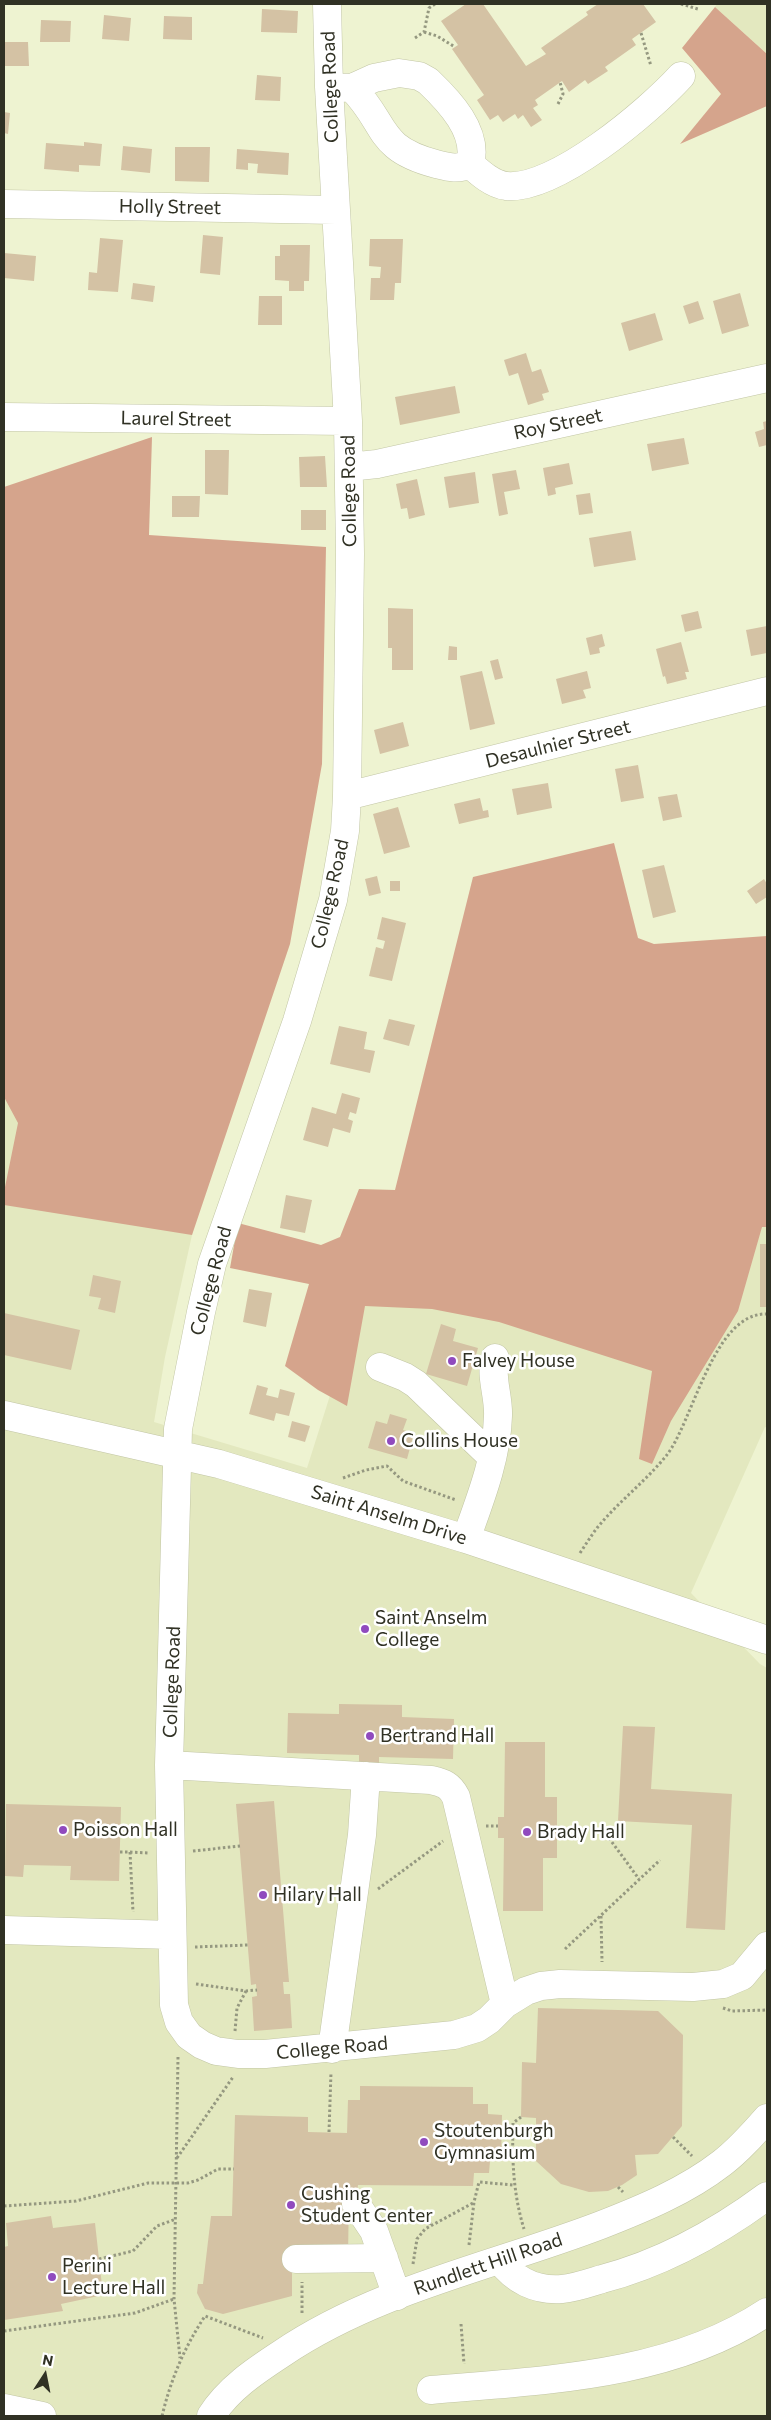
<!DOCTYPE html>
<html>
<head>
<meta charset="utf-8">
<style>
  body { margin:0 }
  #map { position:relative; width:771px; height:2420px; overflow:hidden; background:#eef3d1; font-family:Commissioner,sans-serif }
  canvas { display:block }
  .frame { position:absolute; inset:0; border:5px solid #303124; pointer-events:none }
  .north { position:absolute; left:20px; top:2350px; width:50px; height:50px; -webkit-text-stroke:4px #fff; paint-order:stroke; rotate:11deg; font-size:14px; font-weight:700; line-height:20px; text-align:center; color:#303124 }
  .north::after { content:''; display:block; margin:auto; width:18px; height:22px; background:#303124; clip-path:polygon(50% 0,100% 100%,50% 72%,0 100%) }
</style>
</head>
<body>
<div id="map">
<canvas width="771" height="2420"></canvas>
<div class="frame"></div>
<div class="north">N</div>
</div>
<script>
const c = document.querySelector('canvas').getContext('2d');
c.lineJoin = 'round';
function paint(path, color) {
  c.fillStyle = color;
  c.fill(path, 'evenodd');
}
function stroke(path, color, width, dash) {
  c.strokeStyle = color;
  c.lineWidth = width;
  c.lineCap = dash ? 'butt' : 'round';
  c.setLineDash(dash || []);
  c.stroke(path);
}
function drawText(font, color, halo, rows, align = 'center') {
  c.font = font + ' Commissioner,sans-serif';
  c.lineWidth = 5;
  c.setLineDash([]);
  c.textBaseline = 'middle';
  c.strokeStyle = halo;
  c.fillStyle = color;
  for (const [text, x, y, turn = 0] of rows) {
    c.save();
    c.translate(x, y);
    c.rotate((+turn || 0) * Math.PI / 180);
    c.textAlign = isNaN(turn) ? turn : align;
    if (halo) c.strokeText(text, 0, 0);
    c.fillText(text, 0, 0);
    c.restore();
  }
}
paint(new Path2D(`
  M 717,4 L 767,4 L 767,54 L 715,7 Z
  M 4,828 L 275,907 L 192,1235 L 165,1357 L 154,1422 L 307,1468 L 392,1200 L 767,1205 L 767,1428 L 765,1427 L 691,1593 L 760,1664 L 767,1668 L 767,2416 L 4,2416 Z`), '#e3e8bf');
paint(new Path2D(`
  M 715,7 L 767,54 L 767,106 L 680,144 L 721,94 L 682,48 Z
  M 152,437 L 149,535 L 326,547 L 322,764 L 290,944 L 192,1235 L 4,1205 L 4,1192 L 18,1123 L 4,1097 L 4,487 Z
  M 614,843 L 638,938 L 654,944 L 767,936 L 767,1227 L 762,1227 L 738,1311 L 671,1421 L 652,1464 L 639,1459 L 652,1371 L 499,1322 L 432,1309 L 365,1306 L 347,1406 L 318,1390 L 285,1366 L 309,1284 L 230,1268 L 238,1223 L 321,1245 L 340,1237 L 359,1189 L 395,1190 L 473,877 Z`), '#d5a48c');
paint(new Path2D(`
  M 466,4 L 483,4 L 526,66 L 546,54 L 541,48 L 588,15 L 586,12 L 598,4 L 643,4 L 656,22 L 632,39 L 636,45 L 605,67 L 608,71 L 588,84 L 585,80 L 569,92 L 562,81 L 535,100 L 538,105 L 533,108 L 542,120 L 531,127 L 523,115 L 518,119 L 515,114 L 503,122 L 498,115 L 490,120 L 477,100 L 484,95 L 452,49 L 458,45 L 441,21 Z
  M 262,9 L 298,11 L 297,33 L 261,32 Z
  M 104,15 L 131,18 L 129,41 L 102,39 Z
  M 164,16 L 192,17 L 192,40 L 163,39 Z
  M 41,20 L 71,21 L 70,42 L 40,42 Z
  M 4,42 L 28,42 L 29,66 L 4,66 Z
  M 257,75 L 281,77 L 280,101 L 255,100 Z
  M 4,112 L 10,113 L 8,134 L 4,133 Z
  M 84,142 L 102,144 L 100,166 L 79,165 L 79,172 L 44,169 L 46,143 L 84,146 Z
  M 123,146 L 152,149 L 150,173 L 121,170 Z
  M 175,147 L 210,147 L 209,182 L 175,181 Z
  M 237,149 L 289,153 L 288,175 L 257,173 L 258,164 L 248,163 L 248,170 L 236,169 Z
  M 203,235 L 223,237 L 220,275 L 200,273 Z
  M 100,238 L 123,240 L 118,292 L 88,290 L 89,272 L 97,273 Z
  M 370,239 L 403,239 L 401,283 L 395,283 L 394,300 L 370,300 L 371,278 L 380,278 L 381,267 L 369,266 Z
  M 280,245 L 310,245 L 309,281 L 304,281 L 304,291 L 289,291 L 289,281 L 275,280 L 275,256 L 280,256 Z
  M 4,253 L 36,256 L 34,281 L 4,278 Z
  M 133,283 L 155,286 L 153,302 L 131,299 Z
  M 740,293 L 749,326 L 722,334 L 713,301 Z
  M 259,296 L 282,296 L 282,325 L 258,325 Z
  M 698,301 L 704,319 L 689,324 L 683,306 Z
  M 655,313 L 663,340 L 629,351 L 621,323 Z
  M 526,353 L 532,372 L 541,369 L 549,392 L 542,394 L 544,400 L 528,405 L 518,373 L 509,376 L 504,360 Z
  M 455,386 L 460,413 L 400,425 L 395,397 Z
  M 767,421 L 767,445 L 759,447 L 755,432 L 764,429 L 763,422 Z
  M 684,438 L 689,464 L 652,471 L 647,444 Z
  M 205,450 L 229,450 L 228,495 L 205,494 Z
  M 325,456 L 327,487 L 300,487 L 299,457 Z
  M 569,463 L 573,484 L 555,488 L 556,494 L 548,496 L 543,468 Z
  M 516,470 L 520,489 L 504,492 L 508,514 L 499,516 L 492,474 Z
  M 475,472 L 479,503 L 449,508 L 444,477 Z
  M 417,479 L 425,515 L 409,519 L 407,508 L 401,509 L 396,484 Z
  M 590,493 L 593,513 L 579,515 L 576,495 Z
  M 172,496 L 200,496 L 199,517 L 172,517 Z
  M 301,510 L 326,510 L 326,530 L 301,530 Z
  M 631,531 L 636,560 L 594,567 L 589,538 Z
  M 388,608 L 413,609 L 413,670 L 392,670 L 392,648 L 388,648 Z
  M 698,611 L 702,628 L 685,632 L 681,615 Z
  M 767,626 L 767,653 L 751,656 L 746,630 Z
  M 602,634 L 605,646 L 599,648 L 600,653 L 590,655 L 586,638 Z
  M 681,642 L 689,672 L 685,672 L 687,679 L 667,684 L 665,676 L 663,677 L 656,649 Z
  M 449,646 L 457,647 L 457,660 L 448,660 Z
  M 498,659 L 503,678 L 495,680 L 490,661 Z
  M 482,671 L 495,724 L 470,730 L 460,676 Z
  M 587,671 L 591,688 L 583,690 L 586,698 L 562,704 L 556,679 Z
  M 403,722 L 409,746 L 380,754 L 374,730 Z
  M 638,765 L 644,798 L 621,802 L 615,769 Z
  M 548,783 L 552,808 L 517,815 L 512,789 Z
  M 677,794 L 682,817 L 663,821 L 658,797 Z
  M 480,798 L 483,811 L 488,810 L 489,817 L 459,824 L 454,804 Z
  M 398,807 L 410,847 L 384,854 L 373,814 Z
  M 664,865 L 676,912 L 653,918 L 642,870 Z
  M 377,876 L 381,893 L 369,896 L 365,879 Z
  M 764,879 L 767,884 L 767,897 L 756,904 L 747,891 Z
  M 390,881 L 400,881 L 400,891 L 390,891 Z
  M 382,917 L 406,923 L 392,981 L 369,976 L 376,947 L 383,949 L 385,941 L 377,939 Z
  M 389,1019 L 415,1025 L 409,1046 L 383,1039 Z
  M 339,1026 L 367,1032 L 364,1049 L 375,1051 L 370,1073 L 330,1064 Z
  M 342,1093 L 360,1098 L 356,1114 L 350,1112 L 348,1119 L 353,1121 L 350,1133 L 333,1128 L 328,1147 L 303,1140 L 312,1107 L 336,1114 Z
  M 286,1195 L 312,1200 L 305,1233 L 280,1228 Z
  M 760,1244 L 767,1244 L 767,1307 L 760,1307 Z
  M 93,1275 L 121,1281 L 115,1313 L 98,1309 L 101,1298 L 89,1296 Z
  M 249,1289 L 272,1293 L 266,1327 L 243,1322 Z
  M 4,1313 L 80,1330 L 71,1370 L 4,1355 Z
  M 441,1324 L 456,1329 L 453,1341 L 478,1348 L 467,1386 L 426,1374 Z
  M 257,1385 L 268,1388 L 266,1395 L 278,1398 L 280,1389 L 295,1393 L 289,1416 L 276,1413 L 274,1421 L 249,1414 Z
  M 390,1414 L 407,1419 L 403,1430 L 414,1433 L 407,1459 L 368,1448 L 376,1421 L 387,1424 Z
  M 292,1421 L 310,1426 L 305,1442 L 288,1437 Z
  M 339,1704 L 402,1705 L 402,1717 L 454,1719 L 453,1759 L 379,1757 L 379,1764 L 359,1763 L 359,1755 L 287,1753 L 288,1713 L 339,1714 Z
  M 623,1726 L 655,1727 L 651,1789 L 732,1794 L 725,1930 L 686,1928 L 692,1825 L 618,1821 Z
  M 505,1742 L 545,1742 L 545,1797 L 557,1797 L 557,1858 L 543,1858 L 543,1911 L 503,1911 L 504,1838 L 498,1838 L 498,1817 L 504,1817 Z
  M 274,1801 L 289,1982 L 283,1982 L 284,1994 L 290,1994 L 292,2028 L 254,2031 L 252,1997 L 257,1996 L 256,1984 L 251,1985 L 236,1804 Z
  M 6,1804 L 121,1807 L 119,1881 L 70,1880 L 71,1866 L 24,1865 L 23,1877 L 5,1876 Z
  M 538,2008 L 658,2011 L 683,2035 L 682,2126 L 658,2154 L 635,2155 L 637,2175 L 622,2185 L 608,2191 L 589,2192 L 561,2184 L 536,2161 L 536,2118 L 521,2117 L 522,2062 L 536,2063 Z
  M 360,2086 L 473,2087 L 473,2104 L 488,2104 L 488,2114 L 502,2115 L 501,2161 L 490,2161 L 489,2173 L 474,2173 L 473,2186 L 358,2185 L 357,2193 L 349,2195 L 348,2255 L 292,2256 L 292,2296 L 223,2314 L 205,2309 L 197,2293 L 198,2284 L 203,2284 L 211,2216 L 232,2216 L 235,2115 L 308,2117 L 308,2132 L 347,2133 L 348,2100 L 360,2100 Z
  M 51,2216 L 53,2228 L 95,2223 L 103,2295 L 61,2304 L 63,2311 L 4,2320 L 4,2247 L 8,2246 L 6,2223 Z`), '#d4c2a4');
const minor = new Path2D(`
  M 327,4 L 329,87 L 348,421 L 350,554 L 347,796 L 345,831 L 333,900 L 297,1021 L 212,1264 L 201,1312 L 178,1429 L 169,1765 L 174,2005 L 179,2022 L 189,2036 L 202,2045 L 216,2051 L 238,2054 L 265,2054 L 454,2035 L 477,2028 L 489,2020 L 505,2004 L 526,1991 L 541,1986 L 560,1984 L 693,1987 L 723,1984 L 742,1976 L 767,1946
  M 329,87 L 352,88 L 374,78 L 399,73 L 419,76 L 428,81 C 449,101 479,132 470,164
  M 352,88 C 388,124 375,148 436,164 C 448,167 458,170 470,164
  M 470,164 C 480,173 492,184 506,186 C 555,191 649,111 681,76
  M 4,204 L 336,210
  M 4,417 L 348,421
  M 349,467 L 377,464 L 767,378
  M 347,796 L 767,691
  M 380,1367 L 405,1377 L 416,1384 L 491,1456
  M 4,1415 L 219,1464 L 466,1539 L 767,1640
  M 466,1539 C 480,1500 497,1457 498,1416 C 499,1396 490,1377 495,1358
  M 169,1765 L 431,1780 C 444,1783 450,1785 456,1797 L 505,2004
  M 4,1930 L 172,1935
  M 332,2049 L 362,1835 L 366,1776
  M 356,2204 L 374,2231 L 397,2296
  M 296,2259 L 384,2258
  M 500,2260 C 514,2280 536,2291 562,2289 C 575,2288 589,2283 602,2279 C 663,2263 717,2233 767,2196
  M 431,2390 C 544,2380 669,2377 767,2312
  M 4,2408 L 42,2416
  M 211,2416 C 228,2389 255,2371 281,2354 C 377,2289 494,2266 601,2225 C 642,2209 686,2191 722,2163 C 739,2150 753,2134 767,2118`);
stroke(minor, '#c2c6a5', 29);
stroke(new Path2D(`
  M 681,4 L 698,9
  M 424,32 L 437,36 L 455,47
  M 641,33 L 651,66
  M 415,38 L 424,32 L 429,8 L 435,4
  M 558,104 L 563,94 L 560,82
  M 343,1478 L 366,1470 L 387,1466 L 403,1481 L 456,1500
  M 580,1553 C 586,1544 591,1536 597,1528 C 618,1502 645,1482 666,1456 C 693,1423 713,1312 767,1314
  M 486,1826 L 498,1826
  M 606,1834 L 639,1879
  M 193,1851 L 240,1846
  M 120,1852 L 130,1852 L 133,1912
  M 130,1852 L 149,1853
  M 378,1889 L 443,1841
  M 601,1916 L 602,1962
  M 195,1947 L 248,1945
  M 565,1949 L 660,1860
  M 196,1984 L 246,1991 L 257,1990
  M 723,2008 L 732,2011 L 767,2010
  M 235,2031 L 237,2008 L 246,1991
  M 178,2057 L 174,2299 L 180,2358
  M 521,2117 L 513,2123 C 512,2160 513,2193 524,2229
  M 329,2132 L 331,2072
  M 673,2137 L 692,2156
  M 177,2158 L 233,2077
  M 618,2187 L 623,2192
  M 4,2206 L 76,2201 L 148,2183 L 188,2183 L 198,2180 L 218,2169 L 234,2169
  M 391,2214 L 408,2213 L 431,2224
  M 469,2245 L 474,2202 L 479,2182 L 513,2185
  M 99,2259 L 133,2251 L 157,2226 L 176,2219
  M 413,2264 L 417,2239 L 425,2229 L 473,2203
  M 302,2313 L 302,2282
  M 461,2324 L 464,2364
  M 4,2331 L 135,2313 L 174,2299
  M 162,2416 C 171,2379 184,2348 205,2316 L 263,2338`), '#959880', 3, [2.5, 2.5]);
stroke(minor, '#fff', 28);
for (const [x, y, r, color] of [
  [452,1361,5,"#904abe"],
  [391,1441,5,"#904abe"],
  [365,1629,5,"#904abe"],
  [370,1736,5,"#904abe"],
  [63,1830,5,"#904abe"],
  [527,1832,5,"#904abe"],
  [263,1895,5,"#904abe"],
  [424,2142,5,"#904abe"],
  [291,2205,5,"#904abe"],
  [52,2277,5,"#904abe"]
]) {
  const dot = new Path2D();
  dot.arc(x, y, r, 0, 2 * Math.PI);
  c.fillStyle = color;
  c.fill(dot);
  stroke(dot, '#fff', 2);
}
drawText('19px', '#303124', '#fff', [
  ["College Road",330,87,-92],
  ["Holly Street",170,207,1],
  ["Laurel Street",176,419,1],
  ["Roy Street",558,424,-12],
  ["College Road",349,491,-91],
  ["Desaulnier Street",558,744,-14],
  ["College Road",330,894,-77],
  ["College Road",211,1281,-75],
  ["Saint Anselm Drive",389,1515,17],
  ["College Road",172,1682,-88],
  ["College Road",332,2048,-5],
  ["Rundlett Hill Road",488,2264,-19]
]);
drawText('19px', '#303124', '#fff', [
  ["Falvey House",462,1361],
  ["Collins House",401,1441],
  ["Saint Anselm",375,1618],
  ["College",375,1640],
  ["Bertrand Hall",380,1736],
  ["Poisson Hall",73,1830],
  ["Brady Hall",537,1832],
  ["Hilary Hall",273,1895],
  ["Stoutenburgh",434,2131],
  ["Gymnasium",434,2153],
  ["Cushing",301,2194],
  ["Student Center",301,2216],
  ["Perini",62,2266],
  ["Lecture Hall",62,2288]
], 'left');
</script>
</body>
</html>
